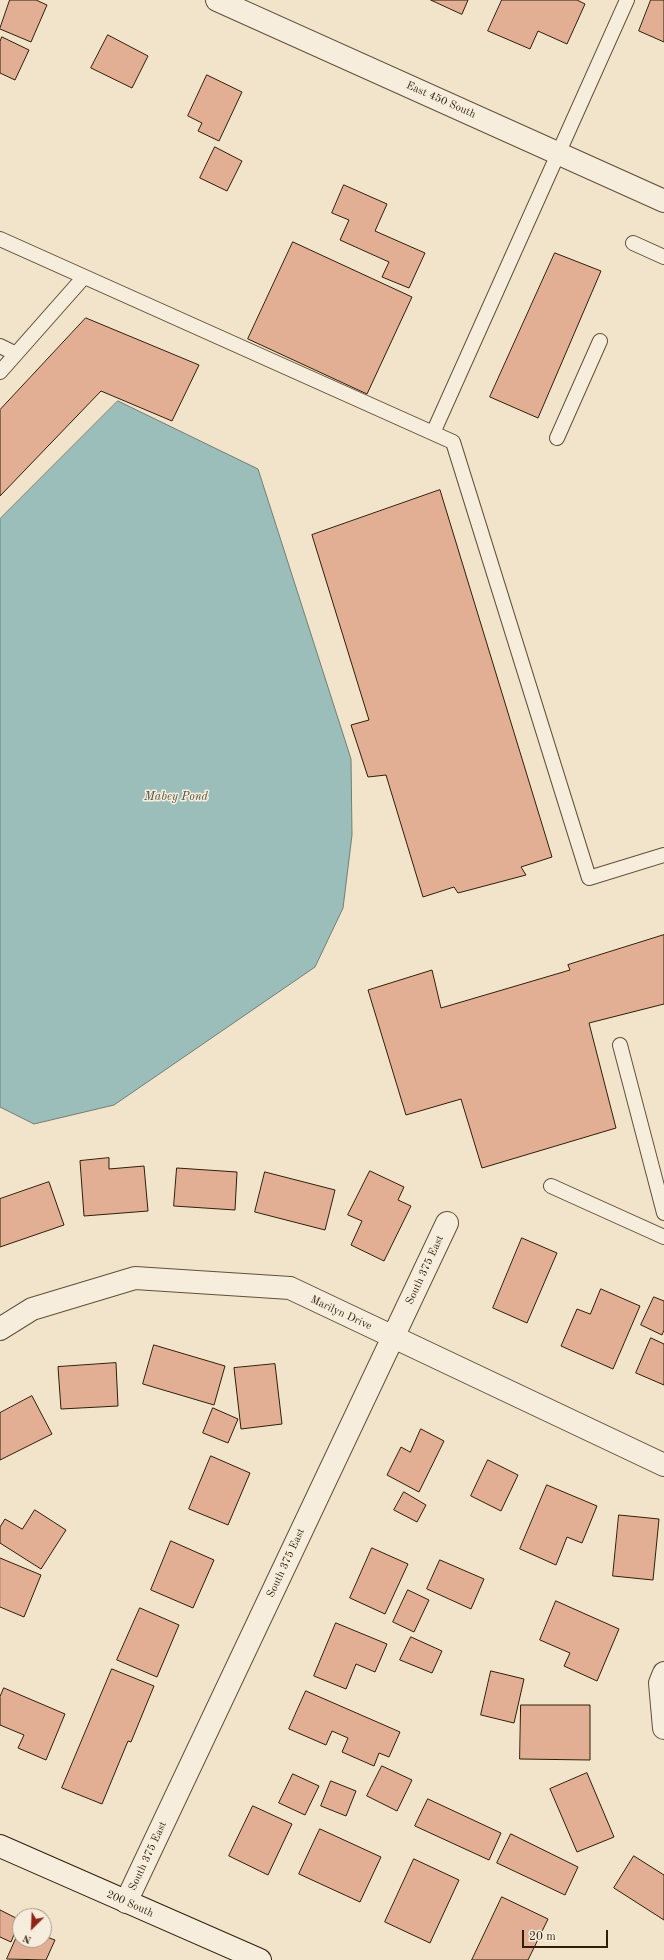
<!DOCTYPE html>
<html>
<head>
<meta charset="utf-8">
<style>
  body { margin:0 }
  #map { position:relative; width:664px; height:1960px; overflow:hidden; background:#f1e4ca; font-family:"Old Standard TT",serif }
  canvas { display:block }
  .north { position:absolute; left:12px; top:1908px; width:40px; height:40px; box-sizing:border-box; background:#f6eddd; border:1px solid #a69a88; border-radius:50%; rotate:204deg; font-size:11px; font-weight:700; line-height:16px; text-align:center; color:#2f1e08 }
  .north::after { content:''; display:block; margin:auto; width:14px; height:18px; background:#8f2418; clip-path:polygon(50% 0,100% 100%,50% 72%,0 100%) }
  .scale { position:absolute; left:522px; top:1930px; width:86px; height:18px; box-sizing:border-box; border:2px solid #2f1e08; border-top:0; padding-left:5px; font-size:12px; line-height:14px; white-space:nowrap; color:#2f1e08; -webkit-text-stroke:3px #f6eddd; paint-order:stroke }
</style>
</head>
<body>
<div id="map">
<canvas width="664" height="1960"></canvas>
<div class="north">N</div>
<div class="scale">20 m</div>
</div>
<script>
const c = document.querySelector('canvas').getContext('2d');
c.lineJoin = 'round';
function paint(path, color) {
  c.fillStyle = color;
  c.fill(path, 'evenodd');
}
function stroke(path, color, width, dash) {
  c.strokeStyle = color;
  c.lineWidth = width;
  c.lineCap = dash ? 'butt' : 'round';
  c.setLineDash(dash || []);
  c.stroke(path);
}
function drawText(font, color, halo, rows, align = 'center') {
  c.font = font + ' "Old Standard TT",serif';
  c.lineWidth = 3;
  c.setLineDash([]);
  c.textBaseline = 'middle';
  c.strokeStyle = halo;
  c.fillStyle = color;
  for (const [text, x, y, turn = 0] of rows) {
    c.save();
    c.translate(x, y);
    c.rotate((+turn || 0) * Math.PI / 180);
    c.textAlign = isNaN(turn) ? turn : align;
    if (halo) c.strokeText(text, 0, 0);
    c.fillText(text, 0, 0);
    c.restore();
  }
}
const water = new Path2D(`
  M 118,401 L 258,469 L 351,759 L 352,835 L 343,908 L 315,967 L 114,1105 L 34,1124 L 0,1107 L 0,519 Z`);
paint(water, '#9bbeba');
stroke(water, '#707e73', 1);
const building = new Path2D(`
  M 10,0 L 36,0 L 47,5 L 31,42 L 0,29 Z
  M 431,0 L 468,0 L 462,14 Z
  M 502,0 L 577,0 L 585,4 L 567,44 L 538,31 L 530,49 L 488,31 Z
  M 651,0 L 664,0 L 664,42 L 639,31 Z
  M 108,35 L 148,56 L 132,88 L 91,68 Z
  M 2,37 L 29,50 L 15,80 L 0,73 L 0,42 Z
  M 207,75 L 242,92 L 219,141 L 198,131 L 202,123 L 188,116 Z
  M 215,147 L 242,161 L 227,191 L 200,178 Z
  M 344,185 L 387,204 L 375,231 L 425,253 L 409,288 L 382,277 L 389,262 L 340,240 L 349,220 L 332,213 Z
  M 293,242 L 412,297 L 367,394 L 248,339 Z
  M 555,253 L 601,271 L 538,418 L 490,397 Z
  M 86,318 L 199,365 L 172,421 L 101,391 L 0,496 L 0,410 Z
  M 440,490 L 552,857 L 521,867 L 526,875 L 458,893 L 454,887 L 423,897 L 386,775 L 368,777 L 351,725 L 369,720 L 312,535 Z
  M 664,935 L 664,1004 L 589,1023 L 616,1128 L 482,1168 L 461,1099 L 406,1115 L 368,990 L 432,970 L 441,1008 L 570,970 L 568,965 Z
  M 109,1158 L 109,1169 L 144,1166 L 148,1211 L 84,1216 L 80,1161 Z
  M 177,1168 L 237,1172 L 235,1210 L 174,1206 Z
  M 370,1171 L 404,1187 L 398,1200 L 411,1206 L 384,1261 L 351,1245 L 362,1221 L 348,1215 Z
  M 265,1172 L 335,1190 L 325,1230 L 255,1212 Z
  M 49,1182 L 64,1225 L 0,1247 L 0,1199 Z
  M 522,1238 L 557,1253 L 527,1323 L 493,1308 Z
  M 601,1289 L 640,1306 L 613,1369 L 561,1346 L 577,1309 L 590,1314 Z
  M 654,1297 L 664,1301 L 664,1330 L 662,1335 L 641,1325 Z
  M 651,1338 L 664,1344 L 664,1385 L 636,1373 Z
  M 154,1345 L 225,1366 L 214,1405 L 143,1384 Z
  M 116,1363 L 118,1406 L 61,1409 L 58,1367 Z
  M 275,1364 L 282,1424 L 241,1429 L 234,1368 Z
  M 32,1396 L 52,1434 L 0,1460 L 0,1413 Z
  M 213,1408 L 238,1419 L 228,1443 L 203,1433 Z
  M 421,1429 L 444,1441 L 419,1492 L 387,1475 L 401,1447 L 410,1452 Z
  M 211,1456 L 250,1473 L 228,1525 L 189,1509 Z
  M 488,1460 L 518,1475 L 501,1511 L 471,1496 Z
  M 547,1485 L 597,1506 L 582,1543 L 567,1537 L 556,1565 L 520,1549 Z
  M 404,1492 L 426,1505 L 417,1522 L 394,1510 Z
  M 35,1510 L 66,1530 L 41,1569 L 0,1543 L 0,1527 L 5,1519 L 22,1529 Z
  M 619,1515 L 659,1519 L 653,1580 L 613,1576 Z
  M 171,1541 L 214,1560 L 193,1608 L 151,1590 Z
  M 372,1548 L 408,1564 L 385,1614 L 350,1598 Z
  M 0,1558 L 41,1575 L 24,1617 L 0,1607 Z
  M 440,1560 L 484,1579 L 471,1609 L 427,1589 Z
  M 408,1590 L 429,1600 L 414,1632 L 393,1622 Z
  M 556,1601 L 619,1629 L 597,1681 L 564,1666 L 570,1653 L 540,1640 Z
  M 140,1608 L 179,1625 L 157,1677 L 117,1660 Z
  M 336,1623 L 387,1644 L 375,1672 L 356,1664 L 346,1689 L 314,1676 Z
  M 411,1637 L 442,1651 L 432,1673 L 400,1660 Z
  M 112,1669 L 154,1686 L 131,1742 L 128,1741 L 102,1804 L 62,1788 Z
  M 491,1671 L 524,1679 L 514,1723 L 481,1715 Z
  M 4,1688 L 65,1714 L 46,1760 L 18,1748 L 24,1735 L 0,1725 L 0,1697 Z
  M 306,1691 L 400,1732 L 389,1757 L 379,1753 L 374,1766 L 342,1752 L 348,1738 L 332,1731 L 326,1745 L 289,1729 Z
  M 521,1705 L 590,1705 L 590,1760 L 520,1759 Z
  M 382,1766 L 412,1780 L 397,1811 L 367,1796 Z
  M 587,1773 L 614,1837 L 577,1852 L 550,1789 Z
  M 293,1774 L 319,1786 L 305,1815 L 279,1803 Z
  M 331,1781 L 356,1791 L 346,1816 L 321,1806 Z
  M 428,1799 L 501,1833 L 489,1860 L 415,1826 Z
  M 253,1806 L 292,1824 L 268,1875 L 229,1856 Z
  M 320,1829 L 381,1857 L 360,1902 L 299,1874 Z
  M 511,1834 L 578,1867 L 565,1895 L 497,1863 Z
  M 634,1856 L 664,1875 L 664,1920 L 614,1888 Z
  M 414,1859 L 459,1880 L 430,1943 L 385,1922 Z
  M 502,1897 L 548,1919 L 528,1960 L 472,1960 Z
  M 0,1910 L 20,1920 L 11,1942 L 0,1937 Z
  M 20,1929 L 20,1940 L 44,1940 L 44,1936 L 55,1940 L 46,1960 L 7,1959 Z`);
paint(building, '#e2af95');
stroke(building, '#2f1e08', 1);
const lane = new Path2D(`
  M 0,239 L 453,442 L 589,878 L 664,855
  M 633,243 L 664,257
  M 0,346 L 16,354
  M 0,372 L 84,277
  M 433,433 L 627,0
  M 557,438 L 600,341
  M 620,1045 L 664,1213
  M 551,1186 L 664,1237`);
const street = new Path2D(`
  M 217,0 L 664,201
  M 0,1329 L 32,1309 L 135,1278 L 290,1288 L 664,1465
  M 664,1673 L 660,1683 L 664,1728
  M 126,1902 L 447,1223`);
const secondary = new Path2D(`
  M 0,1846 L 260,1960`);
stroke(lane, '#605038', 16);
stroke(street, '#605038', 24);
stroke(secondary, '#2f1e08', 24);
stroke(lane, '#f6eddd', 14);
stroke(street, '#f6eddd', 22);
stroke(secondary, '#f6eddd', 22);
drawText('11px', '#2f1e08', '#f6eddd', [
  ["East 450 South",441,100,24],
  ["South 375 East",425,1270,-65],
  ["Marilyn Drive",341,1313,25],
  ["South 375 East",286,1563,-65],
  ["South 375 East",148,1856,-65],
  ["200 South",130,1904,24]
]);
drawText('italic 12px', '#4f4e3d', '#f6eddd', [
  ["Mabey Pond",176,797]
]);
</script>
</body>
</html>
